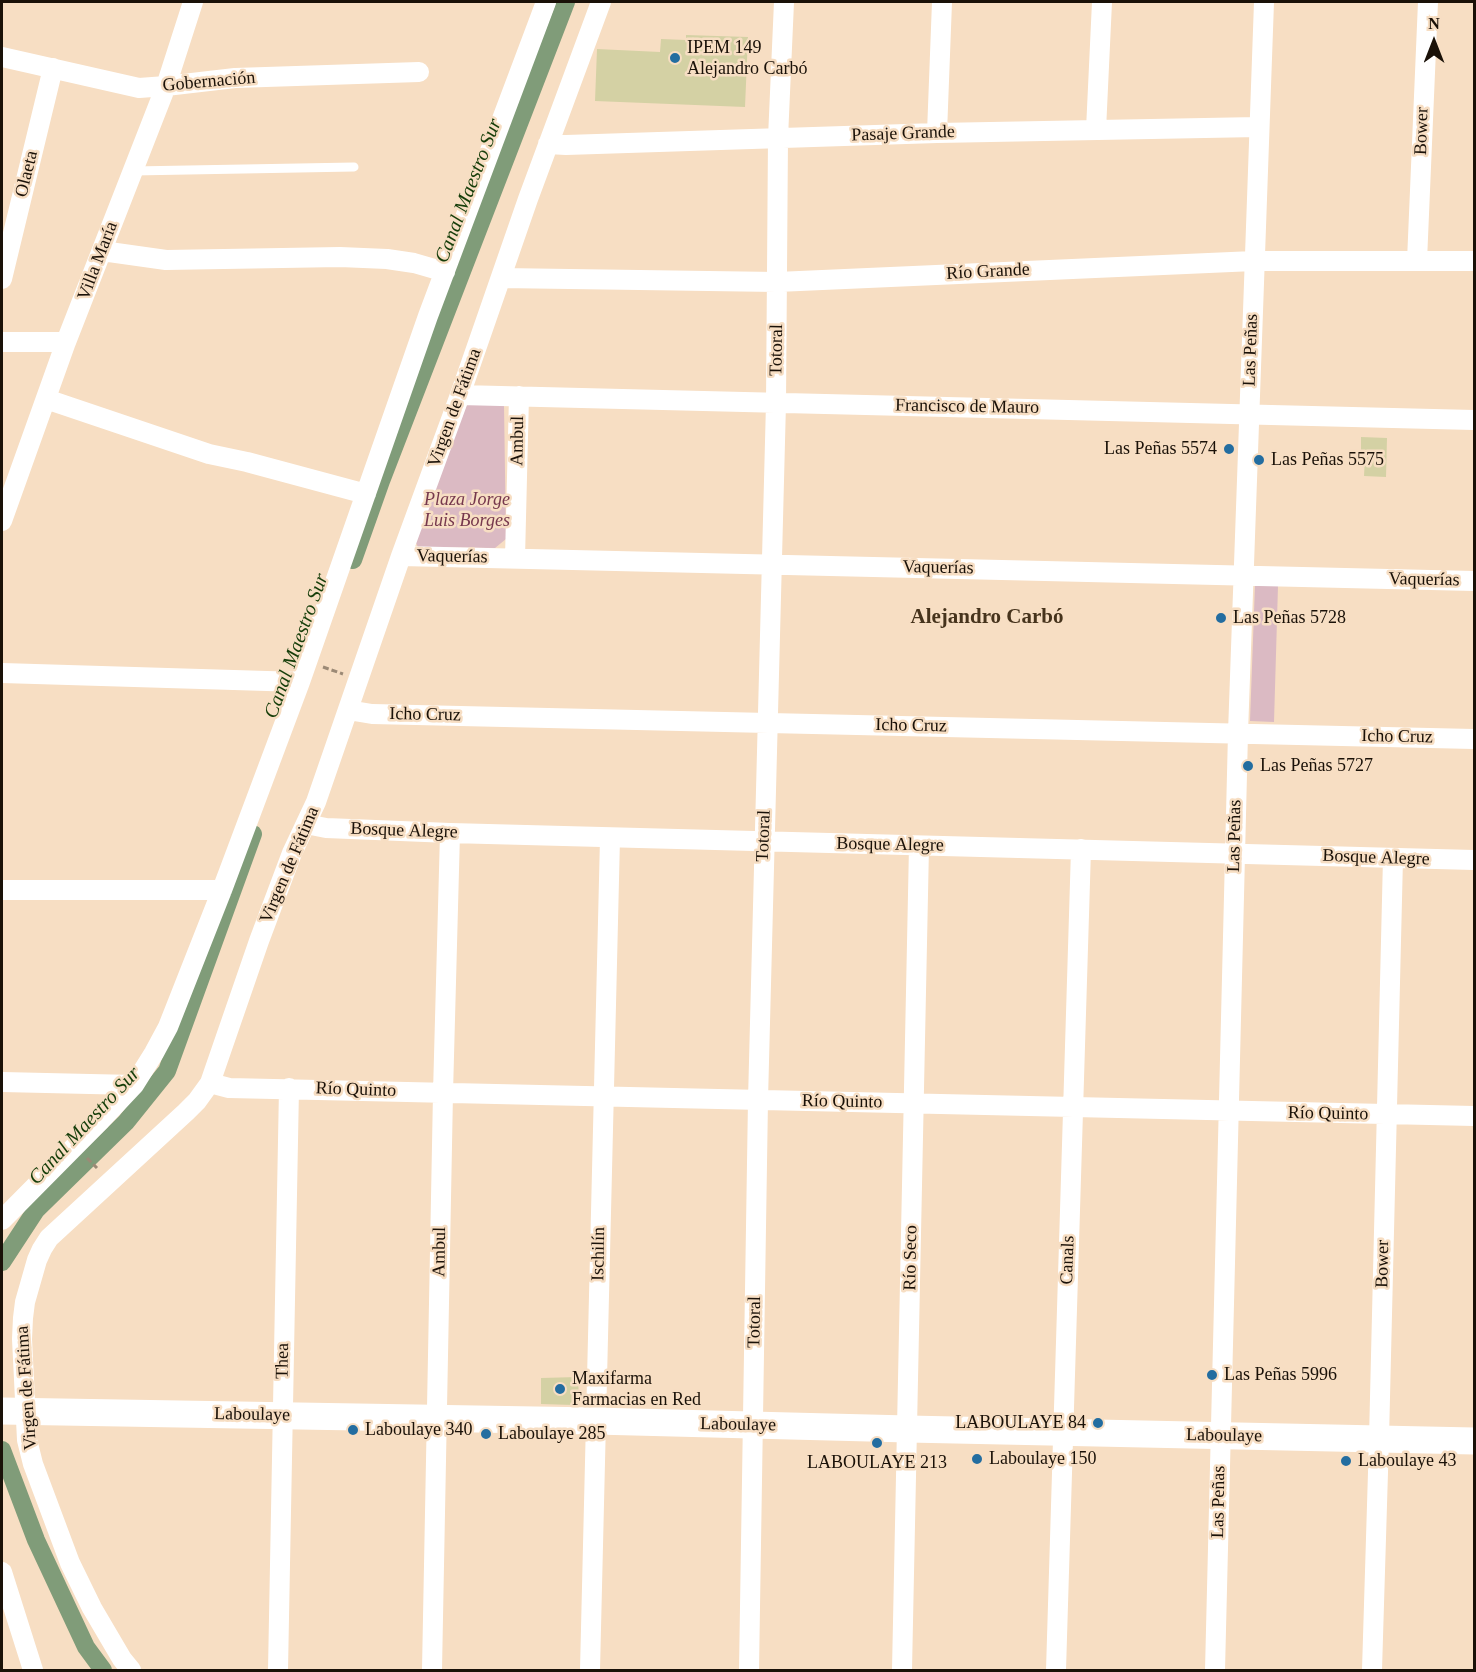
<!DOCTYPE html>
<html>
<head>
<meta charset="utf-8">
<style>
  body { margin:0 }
  #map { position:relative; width:1476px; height:1672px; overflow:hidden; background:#f7dec3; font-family:"Times New Roman",serif }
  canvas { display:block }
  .frame { position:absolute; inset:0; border:3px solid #1a1108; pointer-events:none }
  .north { position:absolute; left:1404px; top:12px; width:60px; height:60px; -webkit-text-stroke:4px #f7dec3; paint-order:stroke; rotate:0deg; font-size:16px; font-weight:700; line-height:24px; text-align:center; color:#1a1108 }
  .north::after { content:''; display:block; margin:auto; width:21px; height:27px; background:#1a1108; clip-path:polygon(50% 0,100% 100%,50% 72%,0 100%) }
</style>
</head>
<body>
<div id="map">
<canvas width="1476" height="1672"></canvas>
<div class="frame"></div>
<div class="north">N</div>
</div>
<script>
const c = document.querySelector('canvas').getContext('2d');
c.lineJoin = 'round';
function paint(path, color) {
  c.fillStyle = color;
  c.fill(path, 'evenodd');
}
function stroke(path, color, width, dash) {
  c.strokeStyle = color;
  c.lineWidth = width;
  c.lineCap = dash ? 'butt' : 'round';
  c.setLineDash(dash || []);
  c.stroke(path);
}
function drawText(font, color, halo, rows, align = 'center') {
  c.font = font + ' "Times New Roman",serif';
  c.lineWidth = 5;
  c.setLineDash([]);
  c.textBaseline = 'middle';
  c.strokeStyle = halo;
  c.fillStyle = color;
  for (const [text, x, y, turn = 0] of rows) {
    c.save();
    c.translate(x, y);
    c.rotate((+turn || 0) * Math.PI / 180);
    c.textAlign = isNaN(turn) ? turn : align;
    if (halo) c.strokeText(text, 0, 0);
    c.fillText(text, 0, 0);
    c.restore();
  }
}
paint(new Path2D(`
  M 467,404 L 504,405 L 506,539 L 495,548 L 418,547 L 415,541 Z
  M 1255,585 L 1278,586 L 1274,722 L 1250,721 Z`), '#dbbac3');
stroke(new Path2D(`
  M 353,560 L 381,481 L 566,2
  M 2,1262 L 36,1210 L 126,1122 L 167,1071 L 253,834
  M 2,1450 L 36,1540 L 86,1647 L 103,1670`), '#809c79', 18);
paint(new Path2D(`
  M 686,35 L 748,37 L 745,107 L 595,101 L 597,49 L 660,52 L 661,39 L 686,40 Z
  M 1361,437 L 1387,438 L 1386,477 L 1364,476 L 1365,457 L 1361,457 Z
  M 578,1377 L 579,1399 L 573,1405 L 541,1404 L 541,1378 Z`), '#d4d1a4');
stroke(new Path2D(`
  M 323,667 L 343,674
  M 87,1158 L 97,1168`), '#9c8a76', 3, [6, 3]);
stroke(new Path2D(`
  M 133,171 L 354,167`), '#fff', 9);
stroke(new Path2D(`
  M 2,57 L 139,88 L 166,86 L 235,78 L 419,72
  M 1096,130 L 1102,2
  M 937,133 L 942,2
  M 548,144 L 566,145 L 937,133 L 1258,127
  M 102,251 L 166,260 L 340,257 L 387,259 L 414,263 L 445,272
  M 1417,261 L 1428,2
  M 501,278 L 777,282 L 1254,261 L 1474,261
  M 2,279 L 53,68
  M 2,342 L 66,342
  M 460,395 L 1474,420
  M 46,399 L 209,454 L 247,462 L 366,494
  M 2,521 L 66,342 L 166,86 L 193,2
  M 401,556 L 1474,581
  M 515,558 L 519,396
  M 2,673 L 300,682
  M 348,710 L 372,714 L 1474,739
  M 306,824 L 326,828 L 450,833 L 1474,860
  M 2,890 L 222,890
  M 2,1082 L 134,1085
  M 210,1083 L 229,1088 L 1474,1116
  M 2,1220 L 101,1120 L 134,1085 L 154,1053 L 168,1027 L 222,890 L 300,682 L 428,316 L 546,2
  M 2,1572 L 33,1670
  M 131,1670 L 122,1659 L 92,1608 L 70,1563 L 33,1464 L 27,1440 L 22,1339 L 23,1318 L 25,1302 L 37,1260 L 42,1249 L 49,1238 L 186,1112 L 197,1101 L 210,1083 L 259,941 L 292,853 L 316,802 L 401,556 L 460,395 L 528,199 L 601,2
  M 278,1670 L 289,1088
  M 432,1670 L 443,1093 L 450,833
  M 590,1670 L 610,838
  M 749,1670 L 758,1100 L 776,403 L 778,138 L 784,2
  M 902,1670 L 919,846
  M 1056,1670 L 1081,849
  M 1215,1670 L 1238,733 L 1264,2
  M 1372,1670 L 1379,1439 L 1393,858`), '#fff', 20);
stroke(new Path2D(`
  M 2,1411 L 595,1421 L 908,1429 L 1474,1441`), '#fff', 27);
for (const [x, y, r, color] of [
  [675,58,6,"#236da0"],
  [1229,449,6,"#236da0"],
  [1259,460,6,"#236da0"],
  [1221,618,6,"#236da0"],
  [1248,766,6,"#236da0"],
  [1212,1375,6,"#236da0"],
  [560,1389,6,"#236da0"],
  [1098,1423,6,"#236da0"],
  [353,1430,6,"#236da0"],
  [486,1434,6,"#236da0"],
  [877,1443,6,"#236da0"],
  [977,1459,6,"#236da0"],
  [1346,1461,6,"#236da0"]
]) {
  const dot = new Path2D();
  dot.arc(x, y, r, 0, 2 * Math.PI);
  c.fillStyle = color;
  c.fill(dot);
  stroke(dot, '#f7dec3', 2);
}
drawText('18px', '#1a1108', '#f7dec3', [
  ["IPEM 149",687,48],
  ["Alejandro Carbó",687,69],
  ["Las Peñas 5574",1217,449,"right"],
  ["Las Peñas 5575",1271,460],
  ["Las Peñas 5728",1233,618],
  ["Las Peñas 5727",1260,766],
  ["Las Peñas 5996",1224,1375],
  ["Maxifarma",572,1379],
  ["Farmacias en Red",572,1400],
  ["LABOULAYE 84",1086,1423,"right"],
  ["Laboulaye 340",365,1430],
  ["Laboulaye 285",498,1434],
  ["Laboulaye 150",989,1459],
  ["Laboulaye 43",1358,1461],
  ["LABOULAYE 213",877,1463,"center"]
], 'left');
drawText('18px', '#1a1108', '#f7dec3', [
  ["Gobernación",209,82,-5],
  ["Bower",1422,131,-88],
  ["Pasaje Grande",903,134,-2],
  ["Olaeta",27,174,-76],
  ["Villa María",98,261,-69],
  ["Río Grande",988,272,-3],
  ["Totoral",777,350,-89],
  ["Las Peñas",1251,350,-88],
  ["Francisco de Mauro",967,407,1],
  ["Virgen de Fátima",455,408,-70],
  ["Ambul",518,441,-89],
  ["Vaquerías",452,557,1],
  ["Vaquerías",938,568,1],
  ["Vaquerías",1424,580,1],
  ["Icho Cruz",425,715,1],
  ["Icho Cruz",911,726,1],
  ["Icho Cruz",1397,737,1],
  ["Bosque Alegre",404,831,2],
  ["Totoral",764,836,-88],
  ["Las Peñas",1235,836,-89],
  ["Bosque Alegre",890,845,1],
  ["Bosque Alegre",1376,858,2],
  ["Virgen de Fátima",290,865,-67],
  ["Río Quinto",356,1090,2],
  ["Río Quinto",842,1102,1],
  ["Río Quinto",1328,1114,1],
  ["Ambul",440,1252,-89],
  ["Ischilín",599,1254,-89],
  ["Río Seco",911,1258,-89],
  ["Canals",1068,1260,-88],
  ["Bower",1383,1264,-89],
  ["Totoral",755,1322,-89],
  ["Thea",283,1361,-89],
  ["Virgen de Fátima",27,1388,-94],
  ["Laboulaye",252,1415,1],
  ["Laboulaye",738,1425,1],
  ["Laboulaye",1224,1436,1],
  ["Las Peñas",1219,1502,-89]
]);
drawText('italic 18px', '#76384d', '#f7dec3', [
  ["Plaza Jorge",467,500],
  ["Luis Borges",467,521]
]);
drawText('italic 20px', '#153d09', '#f7dec3', [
  ["Canal Maestro Sur",469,191,-69],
  ["Canal Maestro Sur",297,646,-70],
  ["Canal Maestro Sur",85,1126,-47]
]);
drawText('bold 21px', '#46331c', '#f7dec3', [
  ["Alejandro Carbó",987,618]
]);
</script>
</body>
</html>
